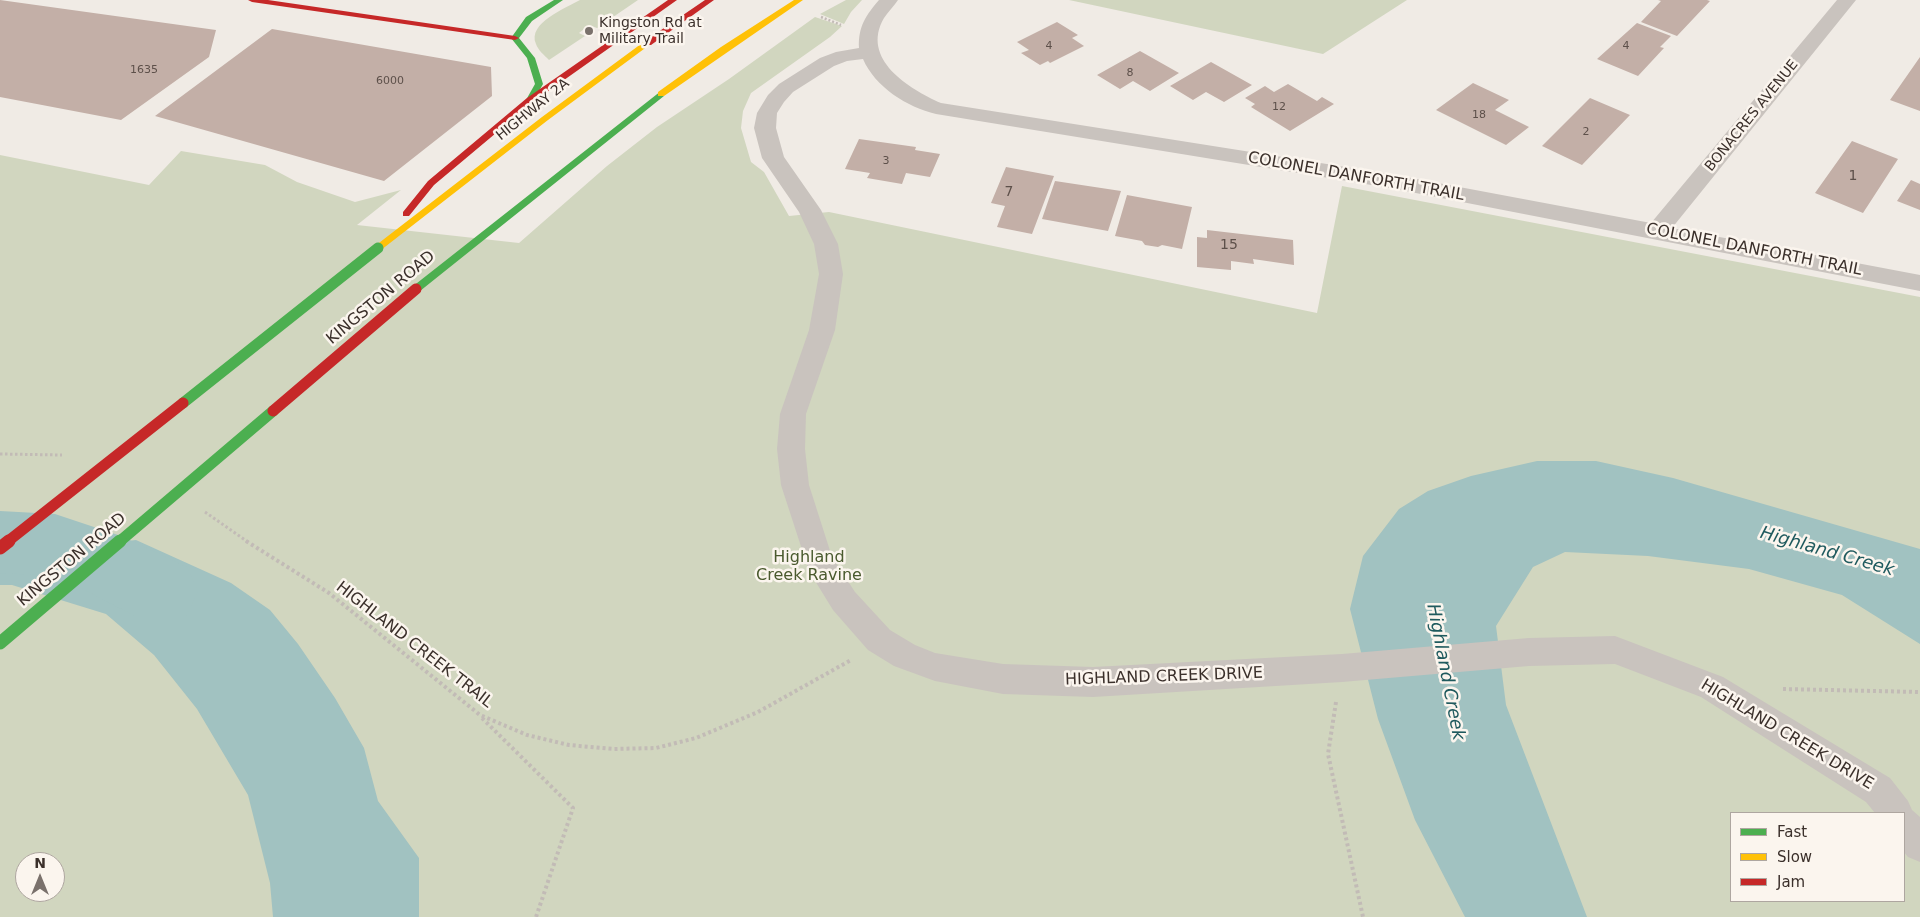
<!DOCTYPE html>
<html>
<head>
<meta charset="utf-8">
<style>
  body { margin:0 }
  #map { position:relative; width:1920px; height:917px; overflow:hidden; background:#f0ebe5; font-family:"DejaVu Sans",sans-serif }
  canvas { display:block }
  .legend { position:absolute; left:1730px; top:812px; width:175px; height:90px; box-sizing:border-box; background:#fbf5ee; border:1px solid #aea6a0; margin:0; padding:6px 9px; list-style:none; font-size:15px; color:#3b302b }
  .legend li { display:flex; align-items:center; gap:10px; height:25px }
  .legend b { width:25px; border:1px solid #aea6a0 }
  .north { position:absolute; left:15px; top:852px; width:50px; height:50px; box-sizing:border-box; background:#fbf5ee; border:1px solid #aea6a0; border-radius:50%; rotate:0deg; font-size:14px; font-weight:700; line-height:20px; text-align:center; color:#3b302b }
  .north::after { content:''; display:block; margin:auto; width:18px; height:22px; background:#7a716c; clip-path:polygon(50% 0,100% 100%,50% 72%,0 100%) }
</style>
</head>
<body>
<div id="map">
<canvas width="1920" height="917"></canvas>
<ul class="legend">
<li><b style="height:6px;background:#4caf50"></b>Fast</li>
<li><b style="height:6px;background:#ffc107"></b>Slow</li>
<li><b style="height:6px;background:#c62828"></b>Jam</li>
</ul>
<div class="north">N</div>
</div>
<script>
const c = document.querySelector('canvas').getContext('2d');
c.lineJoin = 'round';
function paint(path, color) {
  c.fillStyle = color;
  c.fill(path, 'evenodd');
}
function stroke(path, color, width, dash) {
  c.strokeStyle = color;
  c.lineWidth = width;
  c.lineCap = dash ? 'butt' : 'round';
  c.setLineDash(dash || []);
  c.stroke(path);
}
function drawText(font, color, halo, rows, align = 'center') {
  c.font = font + ' "DejaVu Sans",sans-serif';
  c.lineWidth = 5;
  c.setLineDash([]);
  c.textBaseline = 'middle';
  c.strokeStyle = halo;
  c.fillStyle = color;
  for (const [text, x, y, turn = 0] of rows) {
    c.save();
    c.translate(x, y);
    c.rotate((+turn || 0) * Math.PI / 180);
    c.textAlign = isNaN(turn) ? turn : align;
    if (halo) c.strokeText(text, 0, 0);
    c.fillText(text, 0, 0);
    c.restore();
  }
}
paint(new Path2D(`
  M 580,0 L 638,0 L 597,28 L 589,25 L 579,33 L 585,36 L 549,60 C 544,55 538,50 536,44 C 527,23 566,8 580,0 Z
  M 846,0 L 862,0 L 851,12 L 844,24 L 820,14 Z
  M 1069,0 L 1407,0 L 1323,54 Z
  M 815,17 L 842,26 L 830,37 L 751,93 L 743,111 L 741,128 L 751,162 L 764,172 L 789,216 L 829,212 L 1317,313 L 1342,186 L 1920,297 L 1920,917 L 0,917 L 0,155 L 149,185 L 181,151 L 265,165 L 297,182 L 355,202 L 401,190 L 357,225 L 519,243 L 607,166 L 657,127 L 729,79 ZM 1731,813 L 1904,813 L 1904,901 L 1731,901 ZM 25,862 L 55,862 L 55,892 L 25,892 Z`), '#d1d6bf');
paint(new Path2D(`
  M 1537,461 L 1596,461 L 1673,478 L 1920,549 L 1920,644 L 1842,595 L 1749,569 L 1648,556 L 1565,552 L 1533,567 L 1496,626 L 1506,705 L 1587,917 L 1465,917 L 1415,820 L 1378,719 L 1350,609 L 1363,556 L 1399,509 L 1428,491 L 1471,476 Z
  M 136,540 L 231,583 L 270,610 L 298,644 L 335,698 L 364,748 L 378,801 L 419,858 L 419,917 L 273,917 L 270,883 L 248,795 L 197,709 L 154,655 L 106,614 L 12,585 L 0,585 L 0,553 L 53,556 L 92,545 Z`), '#a1c2c1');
paint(new Path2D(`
  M 0,511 L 55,514 L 121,536 L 187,567 L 198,591 L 187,615 L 160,624 L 133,615 L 69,582 L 54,576 L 0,573 Z`), '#a1c2c1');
paint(new Path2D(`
  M 0,0 L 216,30 L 209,57 L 121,120 L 0,97 Z
  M 1658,0 L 1707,0 L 1710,1 L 1677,36 L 1641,22 L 1661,1 Z
  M 1057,22 L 1078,35 L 1072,38 L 1084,46 L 1050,63 L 1048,61 L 1040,65 L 1021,53 L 1029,50 L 1017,42 Z
  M 1637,23 L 1671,36 L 1660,47 L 1664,48 L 1638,76 L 1597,59 Z
  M 272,29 L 491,67 L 492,96 L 384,181 L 155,116 Z
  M 1140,51 L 1179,73 L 1150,91 L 1133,81 L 1120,89 L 1097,75 Z
  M 1920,57 L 1920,111 L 1890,100 Z
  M 1211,62 L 1252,85 L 1224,102 L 1206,92 L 1193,100 L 1170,86 Z
  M 1473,83 L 1509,100 L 1495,110 L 1529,127 L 1506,145 L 1436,110 Z
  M 1288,84 L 1317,101 L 1322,97 L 1334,104 L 1290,131 L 1251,107 L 1255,104 L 1245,98 L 1265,86 L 1274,92 Z
  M 1590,98 L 1630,115 L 1582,165 L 1542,146 Z
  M 859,139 L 916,147 L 915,150 L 940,154 L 930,177 L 906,173 L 902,184 L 867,178 L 870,173 L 845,169 Z
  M 1852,141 L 1898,159 L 1863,213 L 1815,193 Z
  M 1006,167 L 1054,176 L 1032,234 L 997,227 L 1005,206 L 991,203 Z
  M 1911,180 L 1920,184 L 1920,210 L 1897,201 Z
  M 1055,181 L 1121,191 L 1108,231 L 1042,219 Z
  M 1127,195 L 1192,207 L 1182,249 L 1162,245 L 1158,247 L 1145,245 L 1142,241 L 1115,236 Z
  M 1207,230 L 1293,240 L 1294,265 L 1253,259 L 1254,264 L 1231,261 L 1231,270 L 1197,267 L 1197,237 L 1207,238 Z`), '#c3afa7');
stroke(new Path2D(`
  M 821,17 L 841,25`), '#c2bbb6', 2.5, [2, 2]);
stroke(new Path2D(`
  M 0,454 L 62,455
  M 205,512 L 248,542`), '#c2bbb6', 3, [2.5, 2.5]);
stroke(new Path2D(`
  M 246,541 L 329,593 L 480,715 L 527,735 L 569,745 L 613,749 L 656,748 L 696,738 L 758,712 L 851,660
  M 1783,689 L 1920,692
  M 1336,702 L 1328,754 L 1363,917
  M 482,718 L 573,808 L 536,917`), '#c2bbb6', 4, [3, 3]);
paint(new Path2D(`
  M 879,0 L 898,0 C 894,6 888,12 884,18 C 860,59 909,89 941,103 L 1390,174 L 1651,223 L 1837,0 L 1856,0 L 1672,228 L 1920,275 L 1920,291 L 1390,188 L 936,114 C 907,107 875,87 863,59 L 847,61 L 834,66 L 793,92 L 784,102 L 777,113 L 776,128 L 784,157 L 821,210 L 838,244 L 843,274 L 835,330 L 806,414 L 805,449 L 809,485 L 832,557 L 855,592 L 890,630 L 915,645 L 935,653 L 1003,664 L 1093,667 L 1342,654 L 1529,638 L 1615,636 L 1723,677 L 1890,778 L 1908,801 L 1912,810 L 1920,817 L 1920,862 L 1908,857 L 1904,852 L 1904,813 L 1875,813 L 1866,802 L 1701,697 L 1615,664 L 1529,666 L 1342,682 L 1093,697 L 1003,694 L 935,681 L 894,666 L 868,650 L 833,610 L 809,571 L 781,485 L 777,449 L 780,414 L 809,330 L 819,274 L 814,244 L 799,212 L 762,158 L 754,128 L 757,113 L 768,95 L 779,84 L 820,58 L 836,52 L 859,48 C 858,27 866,15 879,0 Z`), '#c9c3be');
paint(new Path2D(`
  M 554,0 L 563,0 L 532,21 L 519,38 L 535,58 L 543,84 L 533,102 L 530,103 L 526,100 L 535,84 L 527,58 L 511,38 L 526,17 Z
  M 661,91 L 664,92 L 664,96 L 420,291 L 412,291 L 411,289 L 412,287 Z`), '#4caf50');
paint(new Path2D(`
  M 794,0 L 803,0 L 664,96 L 658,96 L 658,92 L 721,47 Z
  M 645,41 L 652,43 L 548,120 L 381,250 L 375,250 L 375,246 L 542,117 Z`), '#ffc107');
paint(new Path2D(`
  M 248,0 L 268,0 L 515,36 L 519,38 L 515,40 L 252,2 Z
  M 668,0 L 677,0 L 533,102 L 434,185 L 409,216 L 403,216 L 403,212 L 428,181 L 527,98 Z
  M 705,0 L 714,0 L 651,45 L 645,45 L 645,41 Z`), '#c62828');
stroke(new Path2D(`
  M 183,403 L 378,248
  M 119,542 L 273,411`), '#4caf50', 11);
stroke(new Path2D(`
  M 0,643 L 120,541`), '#4caf50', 13);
stroke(new Path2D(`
  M 273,411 L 416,289
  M 7,542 L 183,403`), '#c62828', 11);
stroke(new Path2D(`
  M 0,548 L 9,541`), '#c62828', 13);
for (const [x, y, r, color] of [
  [589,31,5,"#7a716c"]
]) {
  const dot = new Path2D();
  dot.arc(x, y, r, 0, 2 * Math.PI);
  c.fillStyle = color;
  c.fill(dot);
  stroke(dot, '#fbf5ee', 2);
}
drawText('11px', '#5d504a', null, [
  ["4",1049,46],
  ["4",1626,46],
  ["1635",144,70],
  ["8",1130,73],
  ["6000",390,81],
  ["12",1279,107],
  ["18",1479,115],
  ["2",1586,132],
  ["3",886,161]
]);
drawText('14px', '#3b302b', '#fbf5ee', [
  ["Kingston Rd at",599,23],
  ["Military Trail",599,39]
], 'left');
drawText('14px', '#3b302b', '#fbf5ee', [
  ["HIGHWAY 2A",533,110,-39],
  ["BONACRES AVENUE",1752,116,-51]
]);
drawText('14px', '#5d504a', null, [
  ["1",1853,176],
  ["7",1009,192],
  ["15",1229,245]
]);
drawText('16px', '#3b302b', '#fbf5ee', [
  ["COLONEL DANFORTH TRAIL",1356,177,10],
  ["COLONEL DANFORTH TRAIL",1754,250,11],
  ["KINGSTON ROAD",381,298,-40],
  ["KINGSTON ROAD",72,560,-40],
  ["HIGHLAND CREEK TRAIL",414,645,38],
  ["HIGHLAND CREEK DRIVE",1164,677,-2],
  ["HIGHLAND CREEK DRIVE",1787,735,31]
]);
drawText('16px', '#4a5a2e', '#fbf5ee', [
  ["Highland",809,558],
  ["Creek Ravine",809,576]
]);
drawText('italic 18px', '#1f5a5e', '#fbf5ee', [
  ["Highland Creek",1827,552,16],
  ["Highland Creek",1445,672,79]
]);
</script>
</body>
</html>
